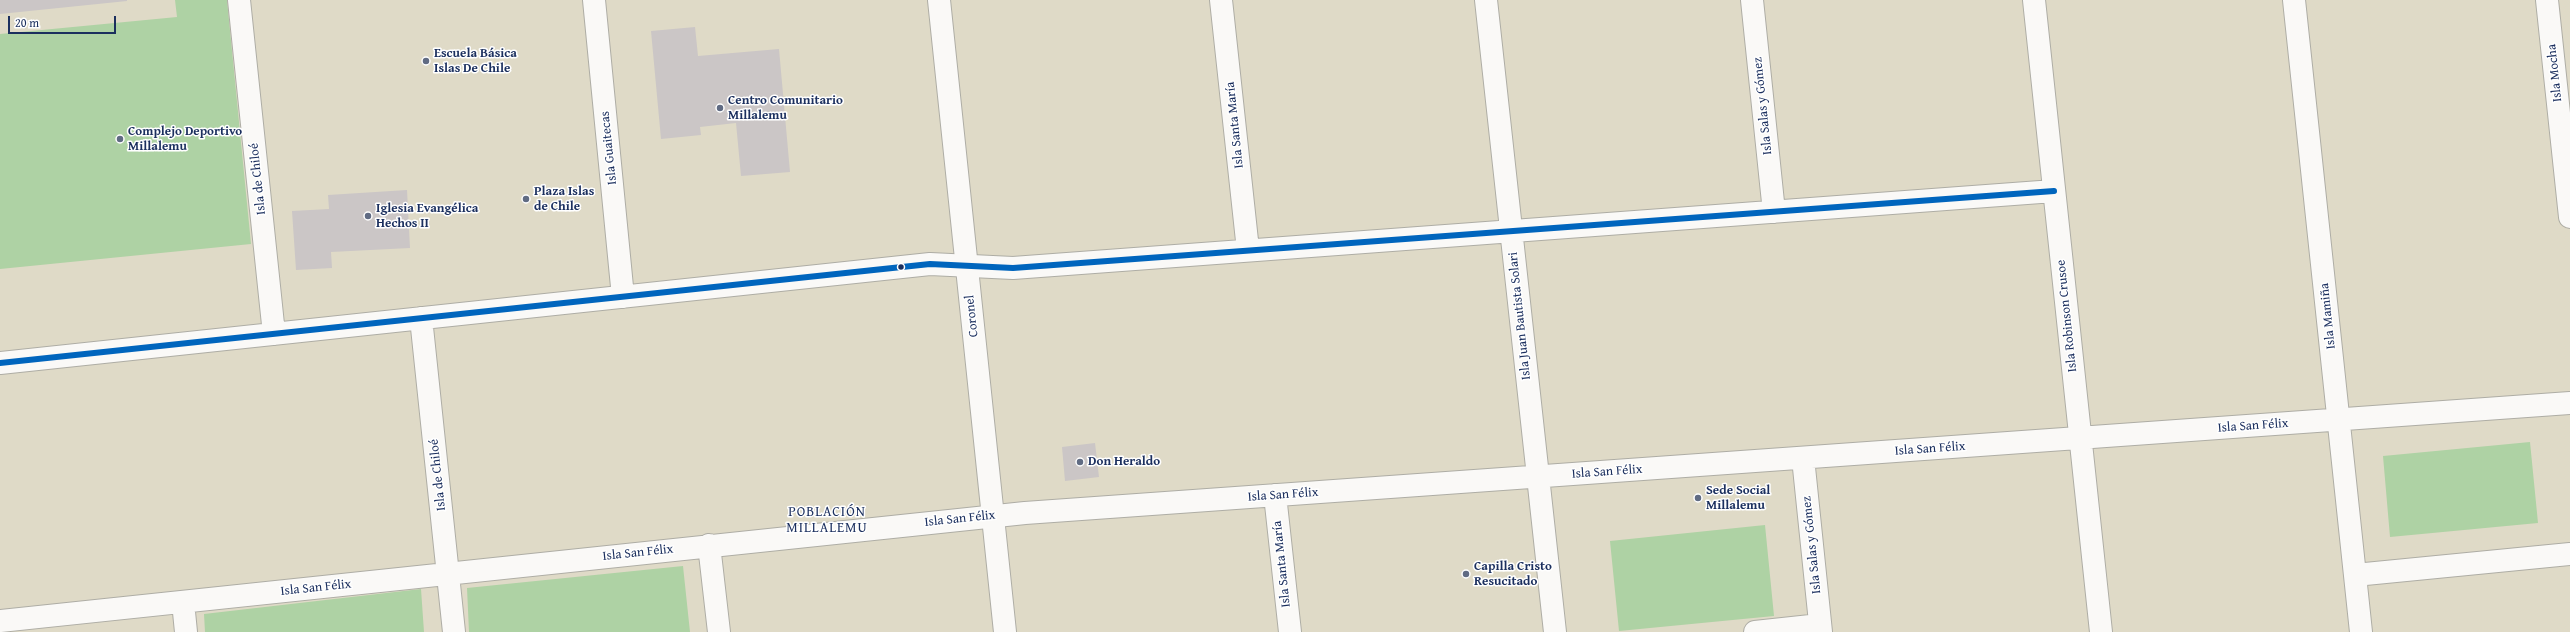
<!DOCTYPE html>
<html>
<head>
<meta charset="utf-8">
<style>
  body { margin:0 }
  #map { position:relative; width:2570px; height:632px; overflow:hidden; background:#dfdac7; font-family:"Gentium Book Plus",serif }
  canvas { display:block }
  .scale { position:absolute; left:8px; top:16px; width:108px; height:18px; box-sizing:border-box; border:2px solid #1b2f5e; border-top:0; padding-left:5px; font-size:12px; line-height:14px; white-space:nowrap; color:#1b2f5e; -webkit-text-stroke:3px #fff; paint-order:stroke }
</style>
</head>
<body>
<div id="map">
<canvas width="2570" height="632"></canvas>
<div class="scale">20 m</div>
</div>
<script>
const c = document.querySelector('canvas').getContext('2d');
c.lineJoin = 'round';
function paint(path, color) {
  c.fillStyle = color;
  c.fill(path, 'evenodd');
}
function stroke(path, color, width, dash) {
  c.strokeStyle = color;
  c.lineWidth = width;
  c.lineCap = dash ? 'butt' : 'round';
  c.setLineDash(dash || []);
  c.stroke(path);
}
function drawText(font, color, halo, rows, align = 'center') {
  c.font = font + ' "Gentium Book Plus",serif';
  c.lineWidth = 3;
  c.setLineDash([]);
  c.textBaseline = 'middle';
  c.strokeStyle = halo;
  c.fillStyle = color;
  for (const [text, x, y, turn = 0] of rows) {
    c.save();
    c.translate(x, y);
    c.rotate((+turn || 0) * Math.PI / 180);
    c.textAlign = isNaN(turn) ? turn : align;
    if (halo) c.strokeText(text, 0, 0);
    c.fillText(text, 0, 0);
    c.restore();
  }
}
paint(new Path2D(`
  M 175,0 L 227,0 L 251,244 L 0,269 L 0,34 L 177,17 Z
  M 2530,442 L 2538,523 L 2390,537 L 2383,456 Z
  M 1765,525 L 1774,616 L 1619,631 L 1610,541 Z
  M 683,566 L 690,632 L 469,632 L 467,588 Z
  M 421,589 L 424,632 L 205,632 L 204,614 Z`), '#aed2a4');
paint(new Path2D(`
  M 0,0 L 127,0 L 127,1 L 0,14 Z
  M 695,27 L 698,56 L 779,49 L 790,172 L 741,176 L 736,123 L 700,127 L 701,135 L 661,139 L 651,31 Z
  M 407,190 L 410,248 L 331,252 L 332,268 L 296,270 L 292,211 L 329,209 L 328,195 Z
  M 1095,443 L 1099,477 L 1065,481 L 1062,447 Z`), '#cbc6c6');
const minor = new Path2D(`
  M 239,0 L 274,334
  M 594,0 L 623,297
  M 1221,0 L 1248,250
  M 1486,0 L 1555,632
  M 1752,0 L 1774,212
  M 2034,0 L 2101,632
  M 2294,0 L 2361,632
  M 2547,0 L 2570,217
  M 421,318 L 454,632
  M 0,363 L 930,264 L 1013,268 L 2054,191
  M 1803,458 L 1821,632
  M 1275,495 L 1290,632
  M 709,545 L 719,632
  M 2355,575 L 2570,554
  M 183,602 L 186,632
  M 0,621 L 1025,513 L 2570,403
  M 1755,632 L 1820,625`);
const tertiary = new Path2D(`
  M 939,0 L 1005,632`);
stroke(minor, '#aeada5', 24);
stroke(tertiary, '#aeada5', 24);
stroke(minor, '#faf9f7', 22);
stroke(tertiary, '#faf9f7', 22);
stroke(new Path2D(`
  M 0,363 L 930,264 L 1013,268 L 2054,191`), '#0065bd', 6);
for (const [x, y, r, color] of [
  [426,61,4,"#606b83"],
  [720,108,4,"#606b83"],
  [120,139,4,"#606b83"],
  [526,199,4,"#606b83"],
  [368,216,4,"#606b83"],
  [901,267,3.5,"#1b2f5e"],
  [1080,462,4,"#606b83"],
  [1698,498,4,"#606b83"],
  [1466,574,4,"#606b83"]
]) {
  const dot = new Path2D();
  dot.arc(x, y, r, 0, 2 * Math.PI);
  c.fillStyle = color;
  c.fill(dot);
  stroke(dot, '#fff', 1.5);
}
drawText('bold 13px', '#1b2f5e', '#fff', [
  ["Escuela Básica",434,54],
  ["Islas De Chile",434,69],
  ["Centro Comunitario",728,101],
  ["Millalemu",728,116],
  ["Complejo Deportivo",128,132],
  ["Millalemu",128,147],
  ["Plaza Islas",534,192],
  ["de Chile",534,207],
  ["Iglesia Evangélica",376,209],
  ["Hechos II",376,224],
  ["Don Heraldo",1088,462],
  ["Sede Social",1706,491],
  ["Millalemu",1706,506],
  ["Capilla Cristo",1474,567],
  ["Resucitado",1474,582]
], 'left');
drawText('13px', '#1b2f5e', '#fff', [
  ["Isla Mocha",2555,73,-96],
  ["Isla Salas y Gómez",1763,106,-96],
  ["Isla Santa María",1235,125,-96],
  ["Isla Guaitecas",609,148,-96],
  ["Isla de Chiloé",258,179,-96],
  ["Coronel",972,316,-96],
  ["Isla Juan Bautista Solari",1520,316,-96],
  ["Isla Robinson Crusoe",2067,316,-96],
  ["Isla Mamiña",2328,316,-96],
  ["Isla San Félix",2253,426,-4],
  ["Isla San Félix",1930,449,-4],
  ["Isla San Félix",1607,472,-4],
  ["Isla de Chiloé",438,475,-96],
  ["Isla San Félix",1283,495,-4],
  ["Isla San Félix",960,519,-6],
  ["Isla Salas y Gómez",1812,545,-96],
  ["Isla San Félix",638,553,-6],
  ["Isla Santa María",1282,564,-96],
  ["Isla San Félix",316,588,-6]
]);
c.letterSpacing = '1px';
drawText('14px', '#1b2f5e', '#fff', [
  ["POBLACIÓN",827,512],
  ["MILLALEMU",827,528]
]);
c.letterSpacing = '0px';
</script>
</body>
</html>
